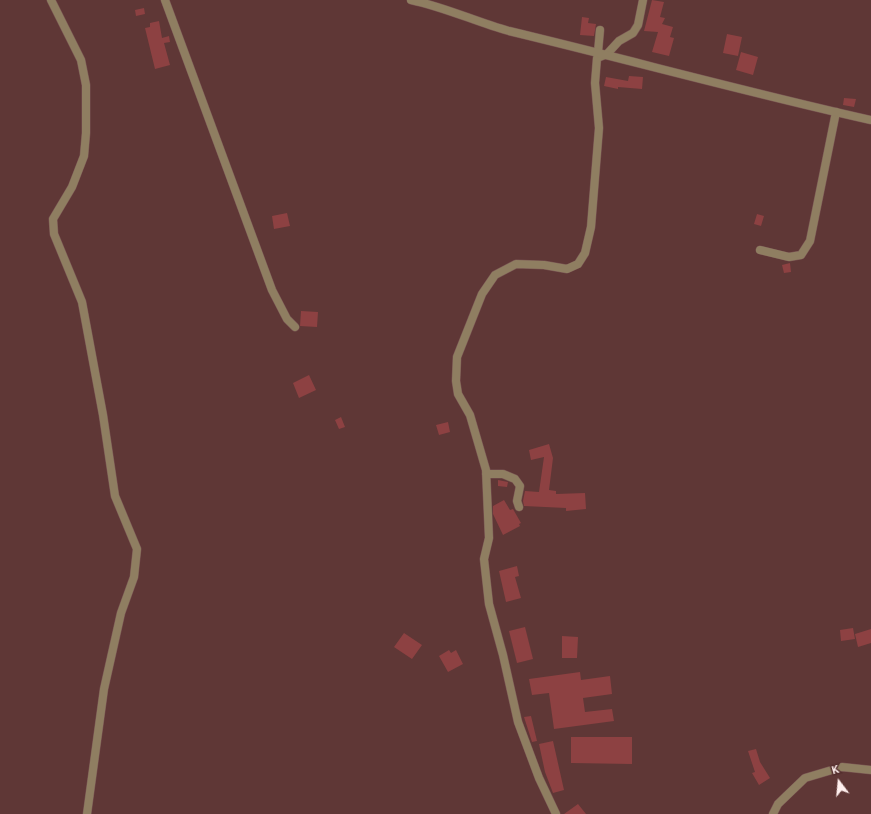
<!DOCTYPE html>
<html>
<head>
<meta charset="utf-8">
<style>
  body { margin:0 }
  #map { position:relative; width:871px; height:814px; overflow:hidden; background:#5f3736; font-family:Figtree,sans-serif }
  canvas { display:block }
  .north { position:absolute; left:819px; top:762px; width:40px; height:40px; -webkit-text-stroke:3px #532c2c; paint-order:stroke; rotate:344deg; font-size:11px; font-weight:700; line-height:16px; text-align:center; color:#ffefee }
  .north::after { content:''; display:block; margin:auto; width:14px; height:18px; background:#ffefee; clip-path:polygon(50% 0,100% 100%,50% 72%,0 100%) }
</style>
</head>
<body>
<div id="map">
<canvas width="871" height="814"></canvas>
<div class="north">K</div>
</div>
<script>
const c = document.querySelector('canvas').getContext('2d');
c.lineJoin = 'round';
function paint(path, color) {
  c.fillStyle = color;
  c.fill(path, 'evenodd');
}
function stroke(path, color, width, dash) {
  c.strokeStyle = color;
  c.lineWidth = width;
  c.lineCap = dash ? 'butt' : 'round';
  c.setLineDash(dash || []);
  c.stroke(path);
}
paint(new Path2D(`
  M 652,0 L 664,2 L 660,17 L 665,18 L 662,24 L 673,27 L 670,37 L 674,38 L 669,56 L 652,52 L 658,32 L 644,31 Z
  M 144,8 L 145,14 L 136,16 L 135,10 Z
  M 582,17 L 589,18 L 588,23 L 596,24 L 594,36 L 580,35 Z
  M 159,21 L 162,38 L 169,36 L 170,42 L 164,43 L 170,65 L 155,69 L 145,28 L 150,27 L 150,23 Z
  M 727,34 L 742,37 L 738,56 L 723,53 Z
  M 741,52 L 758,57 L 753,75 L 736,70 Z
  M 629,76 L 643,77 L 642,89 L 618,87 L 618,89 L 604,86 L 606,77 L 628,81 Z
  M 844,98 L 856,99 L 854,107 L 843,105 Z
  M 287,213 L 290,226 L 274,229 L 272,216 Z
  M 757,214 L 764,216 L 761,226 L 754,224 Z
  M 790,263 L 791,272 L 784,273 L 782,265 Z
  M 301,311 L 318,312 L 317,327 L 300,326 Z
  M 309,375 L 316,390 L 299,398 L 293,383 Z
  M 341,417 L 345,427 L 339,429 L 335,420 Z
  M 448,422 L 450,432 L 439,435 L 436,425 Z
  M 549,444 L 553,458 L 549,490 L 556,491 L 556,494 L 585,493 L 586,509 L 566,511 L 566,508 L 524,506 L 523,501 L 525,491 L 539,492 L 544,457 L 531,460 L 529,450 Z
  M 498,480 L 508,482 L 507,487 L 498,486 Z
  M 504,500 L 510,510 L 513,509 L 521,523 L 519,524 L 520,526 L 503,535 L 493,514 L 493,506 Z
  M 517,566 L 519,576 L 515,577 L 521,598 L 506,602 L 499,571 Z
  M 525,627 L 533,659 L 517,663 L 509,631 Z
  M 853,628 L 855,639 L 841,641 L 840,630 Z
  M 871,629 L 871,643 L 858,647 L 855,634 Z
  M 404,633 L 422,645 L 412,659 L 394,647 Z
  M 562,636 L 578,637 L 577,658 L 562,658 Z
  M 449,650 L 451,653 L 456,650 L 463,664 L 448,672 L 439,656 Z
  M 580,672 L 581,680 L 610,676 L 612,694 L 583,698 L 585,712 L 612,709 L 614,721 L 554,729 L 549,693 L 532,695 L 529,679 Z
  M 531,716 L 537,741 L 532,742 L 524,717 Z
  M 571,737 L 632,737 L 632,764 L 571,763 Z
  M 553,741 L 564,790 L 553,793 L 545,772 L 539,744 Z
  M 756,749 L 760,762 L 770,778 L 759,785 L 752,773 L 755,772 L 748,751 Z
  M 578,804 L 586,814 L 564,814 Z`), '#8d4142');
const minor = new Path2D(`
  M 165,0 L 272,290 L 287,319 L 295,327
  M 598,52 L 600,30
  M 760,250 L 789,257 L 801,255 L 810,241 L 836,112
  M 486,474 L 503,474 L 515,479 L 520,486 L 517,501 L 519,507
  M 556,814 L 539,778 L 518,722 L 503,655 L 489,604 L 484,559 L 489,538 L 486,470 L 470,415 L 458,394 L 456,381 L 457,357 L 482,294 L 495,275 L 516,264 L 544,265 L 567,269 L 578,264 L 585,253 L 591,227 L 599,128 L 595,83 L 597,58 L 607,54 L 619,41 L 633,33 L 638,25 L 643,0`);
const tertiary = new Path2D(`
  M 51,0 L 81,60 L 86,85 L 86,133 L 84,156 L 72,187 L 53,219 L 54,234 L 82,302 L 103,415 L 115,496 L 137,549 L 134,577 L 121,613 L 104,689 L 87,814
  M 411,0 C 445,7 476,22 509,31 C 630,60 750,93 871,120
  M 773,814 L 778,804 L 805,778 L 842,767 L 871,770`);
stroke(minor, '#795453', 9);
stroke(tertiary, '#795453', 9);
stroke(minor, '#8f7e61', 8);
stroke(tertiary, '#8f7e61', 8);
</script>
</body>
</html>
